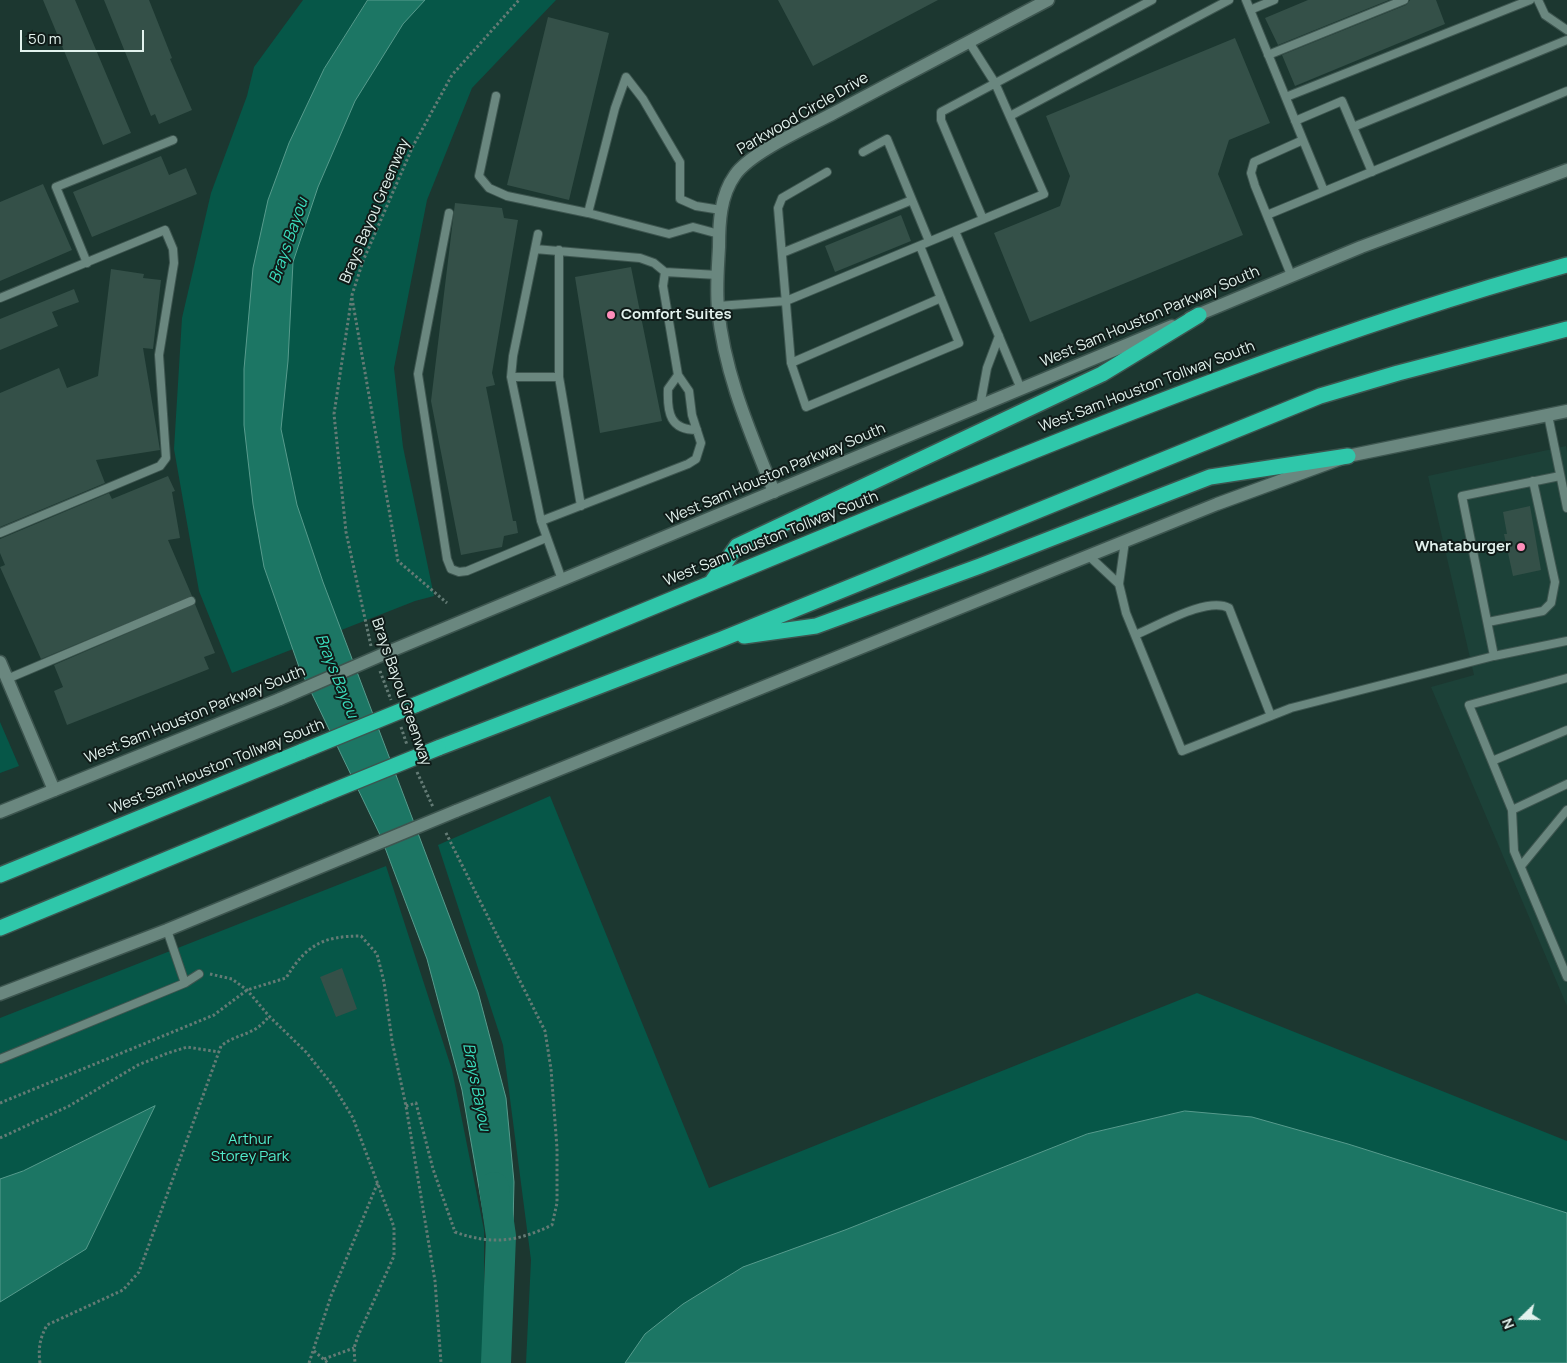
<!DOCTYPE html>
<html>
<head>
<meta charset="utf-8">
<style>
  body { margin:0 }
  #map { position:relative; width:1567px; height:1363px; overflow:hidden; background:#1c3730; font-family:Manrope,sans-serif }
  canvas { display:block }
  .north { position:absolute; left:1497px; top:1293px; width:50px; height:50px; -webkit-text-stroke:4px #101c19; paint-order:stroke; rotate:248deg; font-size:14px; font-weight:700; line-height:20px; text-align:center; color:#e2f2ed }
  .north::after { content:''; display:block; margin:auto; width:18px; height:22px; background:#e2f2ed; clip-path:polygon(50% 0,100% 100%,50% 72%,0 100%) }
  .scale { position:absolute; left:20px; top:30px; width:124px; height:22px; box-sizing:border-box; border:2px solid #e2f2ed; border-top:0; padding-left:6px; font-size:15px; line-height:18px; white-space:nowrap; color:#e2f2ed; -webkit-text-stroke:4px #101c19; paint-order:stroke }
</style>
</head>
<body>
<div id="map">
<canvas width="1567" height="1363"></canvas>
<div class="north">N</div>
<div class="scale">50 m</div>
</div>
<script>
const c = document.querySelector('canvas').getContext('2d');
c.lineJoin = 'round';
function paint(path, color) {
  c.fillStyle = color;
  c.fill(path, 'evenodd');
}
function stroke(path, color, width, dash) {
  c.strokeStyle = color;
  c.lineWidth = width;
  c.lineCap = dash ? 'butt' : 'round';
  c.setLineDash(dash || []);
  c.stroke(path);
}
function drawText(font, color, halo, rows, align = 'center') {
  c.font = font + ' Manrope,sans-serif';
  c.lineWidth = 4;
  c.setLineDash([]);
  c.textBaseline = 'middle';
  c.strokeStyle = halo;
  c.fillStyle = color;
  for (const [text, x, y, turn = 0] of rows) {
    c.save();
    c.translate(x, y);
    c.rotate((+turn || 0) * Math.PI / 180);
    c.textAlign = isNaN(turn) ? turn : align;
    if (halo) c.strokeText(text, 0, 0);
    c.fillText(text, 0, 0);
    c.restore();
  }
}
paint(new Path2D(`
  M 1566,446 L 1567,452 L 1567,1006 L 1431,687 L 1474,675 L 1428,476 Z`), '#1c4138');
paint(new Path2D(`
  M 303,0 L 556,0 L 472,88 L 427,200 L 394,368 L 403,447 L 434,596 L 415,601 L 232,673 L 199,591 L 174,449 L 182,318 L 211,193 L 247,96 L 254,67 Z
  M 0,722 L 19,766 L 0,773 Z
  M 550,796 L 709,1188 L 1197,993 L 1567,1141 L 1567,1363 L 526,1363 L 531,1260 L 503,1045 L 438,845 Z
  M 386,866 L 452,1070 L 484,1230 L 484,1363 L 0,1363 L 0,1018 Z`), '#065748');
const water = new Path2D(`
  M 368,0 L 425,0 L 403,24 L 355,101 L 318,187 L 293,262 L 288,361 L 281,429 L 297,505 L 323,582 L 478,992 L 506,1098 L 514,1182 L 513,1225 L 486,1228 L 462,1090 L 427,959 L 381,837 L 299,667 L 264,567 L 253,504 L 244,425 L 244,369 L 253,268 L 268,200 L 289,143 L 324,69 Z
  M 155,1106 L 86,1249 L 0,1302 L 0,1179 L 23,1171 Z
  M 1185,1111 L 1252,1117 L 1348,1144 L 1567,1213 L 1567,1363 L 625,1363 L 645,1334 L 683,1304 L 743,1267 L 845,1230 L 1087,1134 Z`);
paint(water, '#1c7664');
stroke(water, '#579b8d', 1);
stroke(new Path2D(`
  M 494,1187 L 501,1236 L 496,1363`), '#1c7664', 30);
paint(new Path2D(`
  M 43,0 L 75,0 L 131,133 L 103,145 Z
  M 104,0 L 149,0 L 172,58 L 170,59 L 192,110 L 159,124 L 155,114 L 151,116 Z
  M 778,0 L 938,0 L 813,66 Z
  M 1308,0 L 1389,0 L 1278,45 L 1265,18 Z
  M 1410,0 L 1436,0 L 1445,24 L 1295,86 L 1282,55 L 1406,5 Z
  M 548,17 L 609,33 L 569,200 L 507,185 Z
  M 1235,38 L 1270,123 L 1229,140 L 1218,174 L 1243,235 L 1030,322 L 994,233 L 1060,206 L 1070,176 L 1046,116 Z
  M 161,156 L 169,175 L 186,168 L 197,194 L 92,237 L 73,192 Z
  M 43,184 L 72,250 L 0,281 L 0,202 Z
  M 455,203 L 502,208 L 504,218 L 518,220 L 492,373 L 495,385 L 486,387 L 513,521 L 516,521 L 518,533 L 504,536 L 502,547 L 461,555 L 431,401 Z
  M 901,215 L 911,241 L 835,272 L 825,246 Z
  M 631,267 L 662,421 L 600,433 L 575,277 Z
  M 111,269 L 144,274 L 143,278 L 161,280 L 153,349 L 143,348 L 160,450 L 96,460 L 105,483 L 0,527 L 0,393 L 59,368 L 67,388 L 98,376 Z
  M 74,289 L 79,302 L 52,312 L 58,326 L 0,350 L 0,319 Z
  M 168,476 L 175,491 L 172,492 L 180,538 L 168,540 L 192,596 L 41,659 L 0,567 L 5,565 L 0,553 L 0,539 L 109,493 L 112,499 Z
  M 1530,506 L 1541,570 L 1513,576 L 1504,534 L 1507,534 L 1503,512 Z
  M 195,604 L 215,653 L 204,657 L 209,669 L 67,725 L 54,691 L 63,687 L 54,665 Z
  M 342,968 L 357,1009 L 336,1017 L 320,977 Z`), '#345048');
const service = new Path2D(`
  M 1246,0 L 1303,140
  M 1538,0 L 1545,15 L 1567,30
  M 1250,10 L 1274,0
  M 1268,55 L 1404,0
  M 496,96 L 479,176 L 489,188 L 507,196 L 588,213
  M 1286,97 L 1530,0
  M 1010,116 L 1229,0
  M 1295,121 L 1342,101 L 1372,172
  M 1353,127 L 1567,40
  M 863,152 L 887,139 L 929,241
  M 827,172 L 782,198 L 778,208 L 791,363 L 806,407 L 959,343 L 920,246
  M 449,213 L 418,374 L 447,559 L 451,569 L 459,572 L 467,571 L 546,538
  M 1267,215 L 1567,91
  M 983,219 L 941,120 L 941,112 L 1152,0
  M 955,231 L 1021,389
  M 538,234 L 513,356 L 511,377 L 541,521 L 562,580
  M 719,234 L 693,227 L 669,234 L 588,213 L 615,108 L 626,77 L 643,99 L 680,162 L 680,199 L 696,206 L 721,210
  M 535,249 L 640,258 L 654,263 L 665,272 L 718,275
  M 559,250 L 559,377 L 581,506
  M 782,253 L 912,200
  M 87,263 L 56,187 L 173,140
  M 1291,275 L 1255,186 L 1251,173 L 1254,162 L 1303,140 L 1324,191
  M 0,298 L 165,230 L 173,249 L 174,263 L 159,355 L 166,458 L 160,466 L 0,533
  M 718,306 L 786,301 L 1044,194 L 995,83 L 969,42
  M 791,363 L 941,298
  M 678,375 L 668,389 C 667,413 670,430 697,430
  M 511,377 L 559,377
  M 980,406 L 987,368 L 999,336
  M 1548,415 L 1567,508
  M 541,521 L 688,464 L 696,459 L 701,443 L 692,415 L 689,391 L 678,375 L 663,286 L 665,272
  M 1125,541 L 1119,584 L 1126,613 L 1182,751 L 1291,708 L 1494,656 L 1567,641
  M 1089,556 L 1119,584
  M 1488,622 L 1543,611 L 1551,603 L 1555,582 L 1533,481
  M 1135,635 C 1158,626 1207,596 1229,608 L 1271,716
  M 1494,656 L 1462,496 L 1560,476
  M 1567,678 L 1469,705 L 1512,810 L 1514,851 L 1567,977
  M 7,679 L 191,601
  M 1492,761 L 1567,730
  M 1512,810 L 1567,784
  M 1521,866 L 1567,810
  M 185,983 L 199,974
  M 0,1059 L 185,983 L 167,930`);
const minor = new Path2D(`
  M 774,492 C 750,432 724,373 718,308 C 716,288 718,267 719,247 C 719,223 720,196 735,175 C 751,152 808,127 834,113 C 905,75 977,38 1048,0`);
const tertiary = new Path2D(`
  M 0,662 L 54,790`);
const secondary = new Path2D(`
  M 1190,318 L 1361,247 L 1567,170
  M 393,650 L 1172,326
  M 456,811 L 1217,504 L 1348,456 L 1567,411
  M 0,812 L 280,699
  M 0,994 L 167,930 L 347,856`);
const motorway = new Path2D(`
  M 711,583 L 737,546 L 1102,374 L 1199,315
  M 744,636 L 816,626 L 980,566 L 1210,477 L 1348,456
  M 415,705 C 580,637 744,569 908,502 C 1125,413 1341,327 1567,265
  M 438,748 L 722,639 L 1320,396 L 1398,373 L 1567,329
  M 0,875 L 303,751
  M 0,928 L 320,796`);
stroke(service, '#3d554f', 10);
stroke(minor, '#3d554f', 15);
stroke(tertiary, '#3d554f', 15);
stroke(secondary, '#3d554f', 15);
stroke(motorway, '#3d554f', 18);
stroke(new Path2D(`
  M 352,298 L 398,561 L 447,603
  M 371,646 L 346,532 L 334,414 L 352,295 L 363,261 L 413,146 L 452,75 L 519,0
  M 380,671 L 391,700
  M 401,727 L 407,745
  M 417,772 L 433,807
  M 210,974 L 232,979 L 247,990 L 269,1016 L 306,1052 L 334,1087 L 353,1118 L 394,1227 L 394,1256 L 358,1336 L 354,1348 L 355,1363
  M 0,1103 L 214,1015 L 247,990 L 286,978 C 306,945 323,936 361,936 L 377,954 L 384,982 L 392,1041 L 406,1106 L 435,1281 L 441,1363
  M 406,1106 L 416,1103 L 433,1169 L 455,1232 C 491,1245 517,1242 552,1225 L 557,1203 L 557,1148 L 551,1069 L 545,1031 L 445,831
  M 0,1138 L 69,1106 L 138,1065 L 168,1053 L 187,1047 L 219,1052
  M 314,1351 L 328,1363
  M 324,1359 L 354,1348
  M 40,1363 C 38,1348 40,1338 47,1325 L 123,1290 L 139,1272 L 221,1046 C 237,1033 255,1036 269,1016
  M 309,1363 L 331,1296 L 378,1182`), '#647b75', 3, [2.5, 2.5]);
stroke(service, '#6a877f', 8);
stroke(minor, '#6a877f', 12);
stroke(tertiary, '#6a877f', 12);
stroke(secondary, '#6a877f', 12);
stroke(motorway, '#2fc7aa', 15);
const secondaryBridge = new Path2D(`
  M 280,699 L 393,650
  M 347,856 L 456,811`);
const motorwayBridge = new Path2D(`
  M 303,751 L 415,705
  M 320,796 L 438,748`);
stroke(secondaryBridge, '#3d554f', 15, []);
stroke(motorwayBridge, '#3d554f', 18, []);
stroke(secondaryBridge, '#6a877f', 12);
stroke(motorwayBridge, '#2fc7aa', 15);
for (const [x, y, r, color] of [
  [611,315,5,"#ff8eba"],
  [1521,547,5,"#ff8eba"]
]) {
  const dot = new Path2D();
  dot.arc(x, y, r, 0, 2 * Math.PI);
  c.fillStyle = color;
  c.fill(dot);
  stroke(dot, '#101c19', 2);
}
drawText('15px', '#e2f2ed', '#101c19', [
  ["Parkwood Circle Drive",803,114,-30],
  ["Brays Bayou Greenway",375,211,-67],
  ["West Sam Houston Parkway South",1150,317,-23],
  ["West Sam Houston Tollway South",1147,387,-21],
  ["West Sam Houston Parkway South",776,474,-23],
  ["West Sam Houston Tollway South",771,539,-22],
  ["Brays Bayou Greenway",401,692,71],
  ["West Sam Houston Parkway South",195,715,-22],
  ["West Sam Houston Tollway South",217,767,-22]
]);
drawText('bold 15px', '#e2f2ed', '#101c19', [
  ["Comfort Suites",621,315],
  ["Whataburger",1511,547,"right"]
], 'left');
drawText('15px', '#51edcd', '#101c19', [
  ["Arthur",250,1140],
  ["Storey Park",250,1157]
]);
drawText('italic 16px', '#3addbd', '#101c19', [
  ["Brays Bayou",289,241,-71],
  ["Brays Bayou",336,676,68],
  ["Brays Bayou",476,1087,79]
]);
</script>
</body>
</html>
